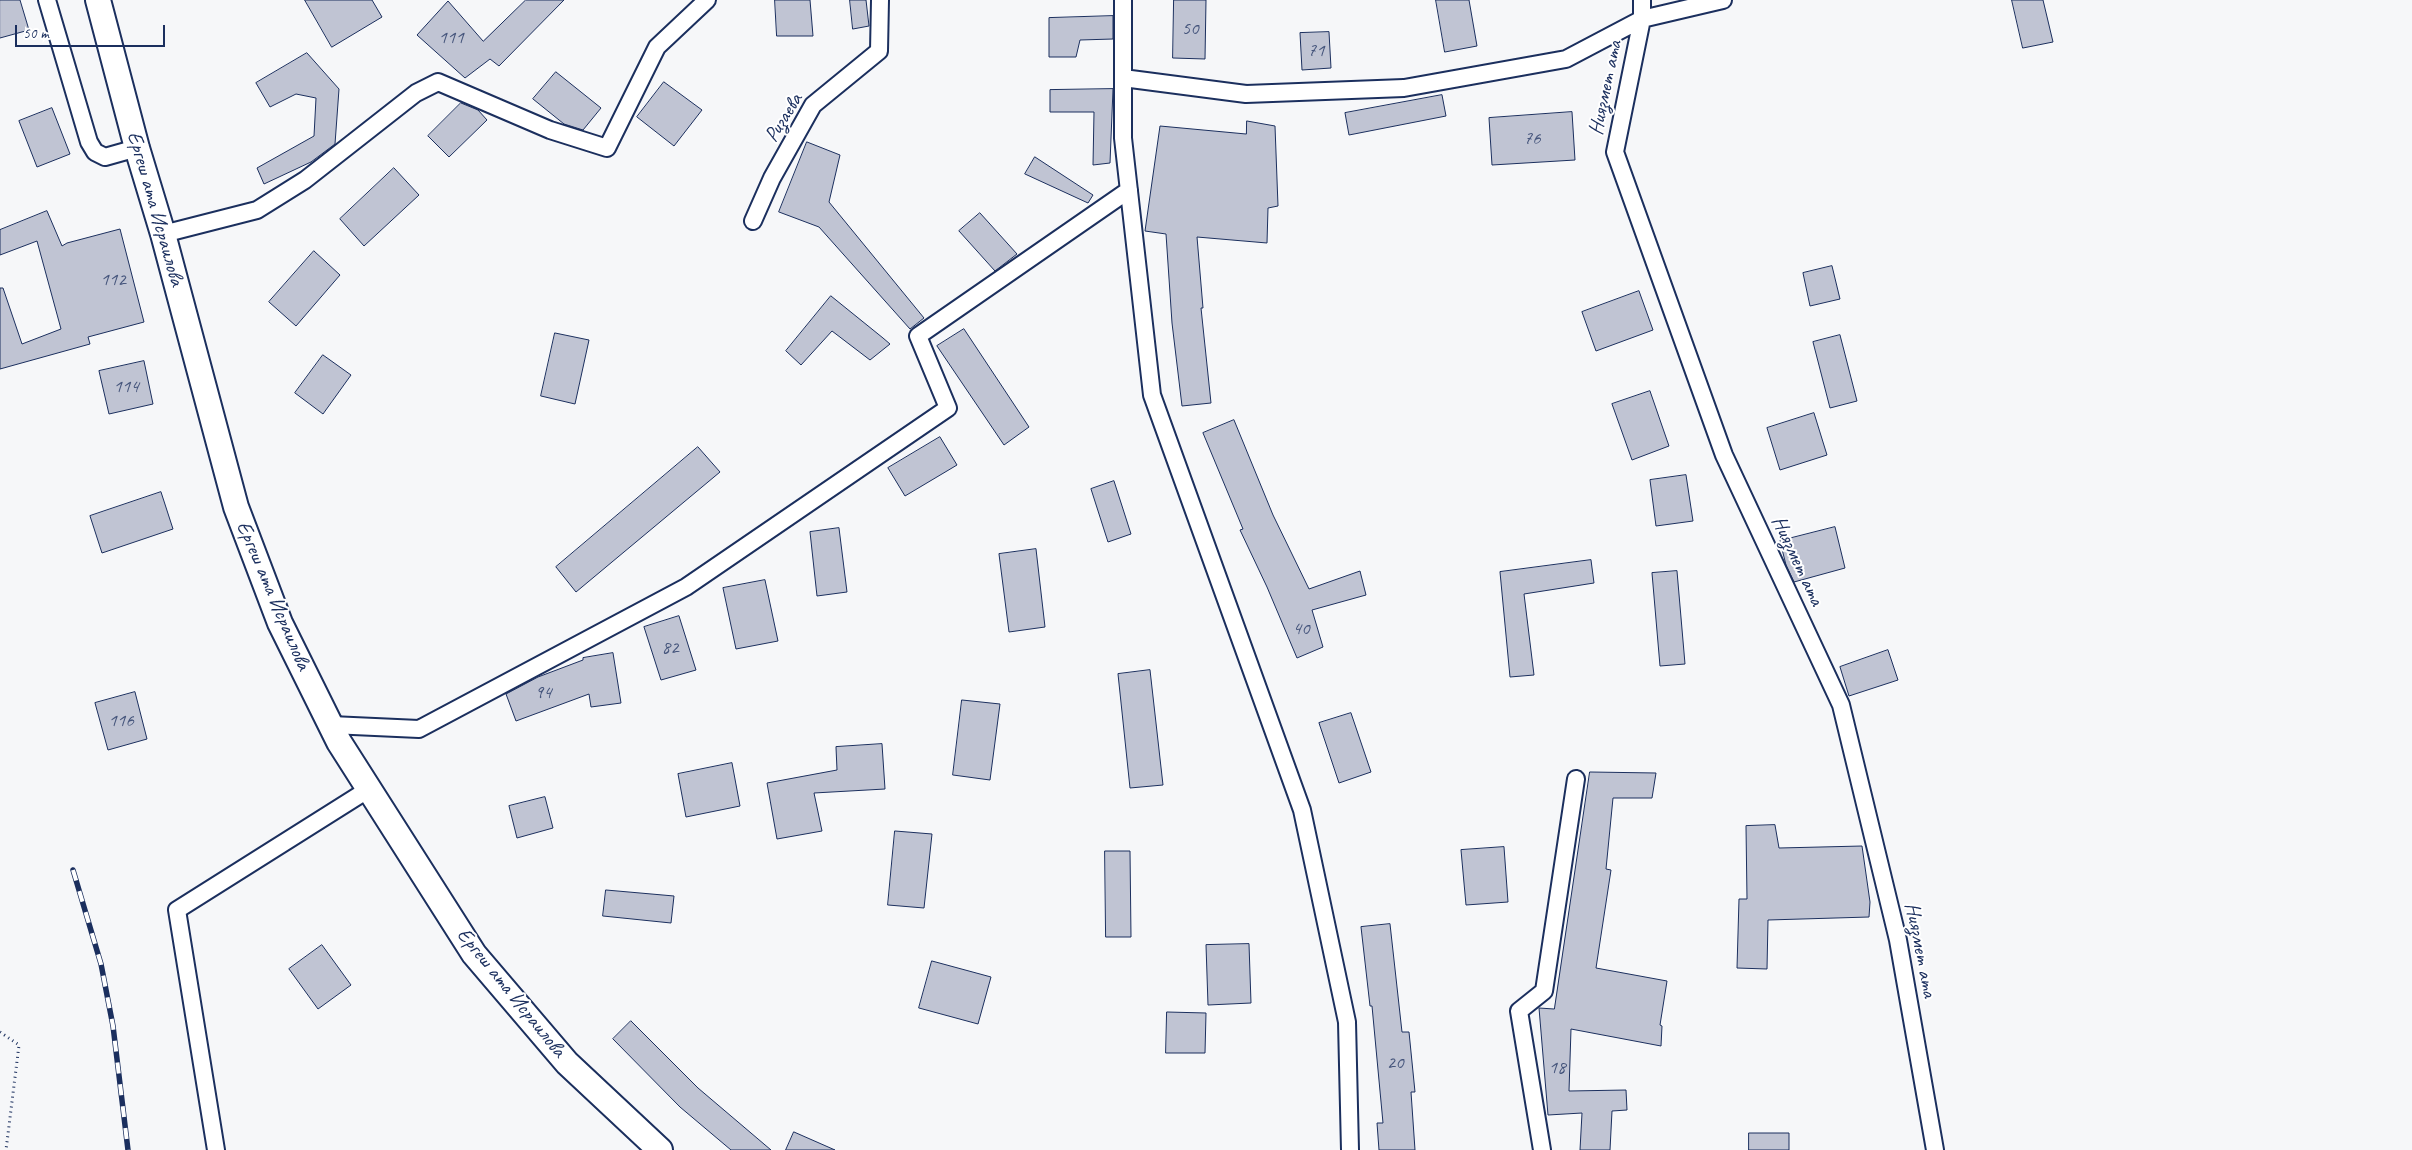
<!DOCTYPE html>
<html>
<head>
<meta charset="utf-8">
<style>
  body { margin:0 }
  #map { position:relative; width:2412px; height:1150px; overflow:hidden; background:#f6f7f9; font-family:Caveat,sans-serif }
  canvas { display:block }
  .scale { position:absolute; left:15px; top:25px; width:150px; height:22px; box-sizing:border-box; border:2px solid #1b2f5e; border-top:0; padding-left:6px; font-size:15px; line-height:18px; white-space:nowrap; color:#1b2f5e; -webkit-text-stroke:4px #fff; paint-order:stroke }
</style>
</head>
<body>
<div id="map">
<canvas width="2412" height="1150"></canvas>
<div class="scale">50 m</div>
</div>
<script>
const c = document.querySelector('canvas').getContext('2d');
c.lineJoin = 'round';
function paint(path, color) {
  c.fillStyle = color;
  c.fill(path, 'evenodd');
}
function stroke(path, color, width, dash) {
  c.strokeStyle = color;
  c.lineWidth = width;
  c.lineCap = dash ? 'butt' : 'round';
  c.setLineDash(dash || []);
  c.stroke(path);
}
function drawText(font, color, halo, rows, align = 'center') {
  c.font = font + ' Caveat,sans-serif';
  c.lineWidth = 4;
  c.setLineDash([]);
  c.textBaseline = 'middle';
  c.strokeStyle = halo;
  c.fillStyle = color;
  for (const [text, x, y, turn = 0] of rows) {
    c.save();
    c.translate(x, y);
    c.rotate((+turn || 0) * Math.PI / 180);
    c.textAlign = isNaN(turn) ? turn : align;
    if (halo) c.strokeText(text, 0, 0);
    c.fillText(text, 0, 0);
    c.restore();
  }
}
const building = new Path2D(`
  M 0,0 L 20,0 L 29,30 L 0,38 Z
  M 305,0 L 372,0 L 382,17 L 332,47 Z
  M 526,0 L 564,0 L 499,66 L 490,59 L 465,78 L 417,35 L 448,1 L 483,41 Z
  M 775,0 L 810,0 L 813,36 L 777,36 Z
  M 850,0 L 866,0 L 869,26 L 853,29 Z
  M 1174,0 L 1206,0 L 1205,59 L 1173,58 Z
  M 1436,0 L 1469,0 L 1477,46 L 1445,52 Z
  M 2012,0 L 2043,0 L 2053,42 L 2023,48 Z
  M 1113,16 L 1113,39 L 1080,40 L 1076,57 L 1049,57 L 1049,18 Z
  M 1329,32 L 1331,68 L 1302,70 L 1300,33 Z
  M 307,53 L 339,89 L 335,144 L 311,162 L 264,184 L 257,168 L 314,136 L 316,98 L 296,94 L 270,107 L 256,83 Z
  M 556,72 L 601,108 L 583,130 L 564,124 L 533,99 Z
  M 664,82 L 702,110 L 674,146 L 637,117 Z
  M 1113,89 L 1110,163 L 1093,165 L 1094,112 L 1050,112 L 1050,90 Z
  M 1442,95 L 1446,116 L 1349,135 L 1345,113 Z
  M 461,103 L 478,110 L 487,120 L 449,157 L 428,136 Z
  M 52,108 L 70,154 L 37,167 L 19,121 Z
  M 1572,112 L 1575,160 L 1492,165 L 1489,118 Z
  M 1247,121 L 1275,126 L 1278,206 L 1268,208 L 1267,243 L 1197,237 L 1203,308 L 1201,308 L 1211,403 L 1182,406 L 1172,323 L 1166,234 L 1145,231 L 1160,126 L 1246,134 Z
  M 807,142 L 840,155 L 829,202 L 924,318 L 910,329 L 819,227 L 779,212 Z
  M 1035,157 L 1093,195 L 1088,203 L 1025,174 Z
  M 394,168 L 419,195 L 364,246 L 340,219 Z
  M 47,211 L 62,246 L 67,243 L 120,229 L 144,322 L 88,337 L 90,344 L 0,369 L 0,288 L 3,288 L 22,344 L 61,329 L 37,241 L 0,255 L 0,230 Z
  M 980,213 L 1017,254 L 995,271 L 959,231 Z
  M 314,251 L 340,275 L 296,326 L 269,302 Z
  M 1832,266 L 1840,299 L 1810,306 L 1803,273 Z
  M 1639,291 L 1653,330 L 1596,351 L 1582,312 Z
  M 831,296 L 883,338 L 890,344 L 870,360 L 832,331 L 801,365 L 786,351 Z
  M 964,329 L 1029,427 L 1004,445 L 937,346 Z
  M 555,333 L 589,340 L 575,404 L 541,396 Z
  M 1840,335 L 1857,401 L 1830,408 L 1813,342 Z
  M 323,355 L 351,375 L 323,414 L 295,393 Z
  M 144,361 L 153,404 L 109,414 L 99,371 Z
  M 1650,391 L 1669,446 L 1632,460 L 1612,404 Z
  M 1814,413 L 1827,455 L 1780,470 L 1767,428 Z
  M 1234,420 L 1273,515 L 1309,589 L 1360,571 L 1366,595 L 1312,610 L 1323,647 L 1297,658 L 1267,587 L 1240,530 L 1243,529 L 1203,433 Z
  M 940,437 L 957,465 L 905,496 L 888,468 Z
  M 698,447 L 720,472 L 576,592 L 556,567 Z
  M 1686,475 L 1693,521 L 1656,526 L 1650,480 Z
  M 1114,481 L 1131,534 L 1108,542 L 1091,489 Z
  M 161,492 L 173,529 L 102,553 L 90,516 Z
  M 1835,527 L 1845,568 L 1794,582 L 1786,565 L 1780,541 Z
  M 839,528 L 847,592 L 817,596 L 810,532 Z
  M 1036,549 L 1045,627 L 1009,632 L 999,554 Z
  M 1591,560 L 1594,583 L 1524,594 L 1534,675 L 1510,677 L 1500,572 Z
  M 1677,571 L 1685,664 L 1660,666 L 1652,573 Z
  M 765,580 L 778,641 L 736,649 L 723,588 Z
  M 679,616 L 696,670 L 661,680 L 644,627 Z
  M 1888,650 L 1898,680 L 1849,696 L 1840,667 Z
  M 613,653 L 621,703 L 591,707 L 589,694 L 516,721 L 506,694 L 538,677 L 583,660 L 583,658 Z
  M 1150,670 L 1163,785 L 1130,788 L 1118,674 Z
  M 135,692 L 147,739 L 108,750 L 95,703 Z
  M 962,700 L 1000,704 L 990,780 L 953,775 Z
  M 1351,713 L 1371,772 L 1339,783 L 1319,723 Z
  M 882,744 L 885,789 L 814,793 L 822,831 L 777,839 L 767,783 L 837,770 L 836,747 Z
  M 732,763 L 740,806 L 686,817 L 678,774 Z
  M 1590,772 L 1656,773 L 1652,798 L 1613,798 L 1606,869 L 1611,870 L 1596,968 L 1667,981 L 1660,1025 L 1662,1026 L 1661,1046 L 1571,1029 L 1569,1091 L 1626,1090 L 1627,1110 L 1612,1111 L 1610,1150 L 1580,1150 L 1582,1113 L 1548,1115 L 1539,1008 L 1554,1009 Z
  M 545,797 L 553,828 L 517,838 L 509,806 Z
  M 1775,825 L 1779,848 L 1862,846 L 1870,902 L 1869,917 L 1768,920 L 1767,969 L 1737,968 L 1739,899 L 1747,899 L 1746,826 Z
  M 895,831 L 932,834 L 924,908 L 888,905 Z
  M 1504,847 L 1508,902 L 1466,905 L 1461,850 Z
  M 1105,851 L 1130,851 L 1131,937 L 1106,937 Z
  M 606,890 L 674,896 L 671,923 L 603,916 Z
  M 1390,924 L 1402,1032 L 1409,1032 L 1415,1092 L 1411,1092 L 1415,1150 L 1379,1150 L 1377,1123 L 1383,1123 L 1372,1006 L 1370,1006 L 1361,927 Z
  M 1249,944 L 1251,1003 L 1208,1005 L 1206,945 Z
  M 322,945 L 351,985 L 318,1009 L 289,969 Z
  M 932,961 L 991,977 L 978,1024 L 919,1008 Z
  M 1167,1012 L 1206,1013 L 1205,1053 L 1166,1053 Z
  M 631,1021 L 698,1088 L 771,1150 L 731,1150 L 680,1107 L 613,1039 Z
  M 794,1132 L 835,1150 L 786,1150 Z
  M 1749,1133 L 1789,1133 L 1789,1150 L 1749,1150 Z`);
paint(building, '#c0c4d3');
stroke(building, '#1b2f5e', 1);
const street = new Path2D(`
  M 47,0 L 89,142 L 95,152 L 105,157 L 137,148
  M 1123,0 L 1123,138 L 1152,395 L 1302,810 L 1347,1022 L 1350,1150
  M 1642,0 L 1642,19 L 1615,152 L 1724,455 L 1841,705 L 1898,940 L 1935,1150
  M 1123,78 L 1246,94 L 1404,88 L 1566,59 L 1642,19 L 1723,0
  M 753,221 L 772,178 L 813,105 L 879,51 L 880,0
  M 163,234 L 257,210 L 305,180 L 416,93 L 438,82 L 550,130 L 607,148 L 657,47 L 707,0
  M 331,725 L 419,729 L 686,587 L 948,408 L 918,336 L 1129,190
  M 216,1150 L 177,910 L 369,789
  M 1542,1150 L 1519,1011 L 1544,991 L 1576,779`);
const secondary = new Path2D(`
  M 98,0 L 137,148 L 163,234 L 236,507 L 280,623 L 339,742 L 474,954 L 567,1063 L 660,1150`);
stroke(street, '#1b2f5e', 20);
stroke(secondary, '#1b2f5e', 28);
stroke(new Path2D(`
  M 0,1032 L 19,1045 L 6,1150`), '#1b2f5e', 3, [1, 4]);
stroke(street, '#fff', 16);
stroke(secondary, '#fff', 24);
const rail = new Path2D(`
  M 73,870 L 101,964 L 113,1026 L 128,1150`);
stroke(rail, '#1b2f5e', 5.5);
stroke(rail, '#fff', 4, [11]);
drawText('19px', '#44547b', null, [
  ["50",1190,29],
  ["111",451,38],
  ["71",1316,51],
  ["76",1532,139],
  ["112",113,280],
  ["114",126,387],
  ["40",1301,629],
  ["82",670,648],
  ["94",543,693],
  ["116",121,721],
  ["20",1395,1063],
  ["18",1557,1068]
]);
drawText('21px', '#1b2f5e', '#fff', [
  ["Ниязмет ата",1606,88,-78],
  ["Ризаева",784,118,-58],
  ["Ергеш ата Исраилова",155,209,74],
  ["Ниязмет ата",1797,561,65],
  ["Ергеш ата Исраилова",273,596,67],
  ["Ниязмет ата",1920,950,79],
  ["Ергеш ата Исраилова",511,993,51]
]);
</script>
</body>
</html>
